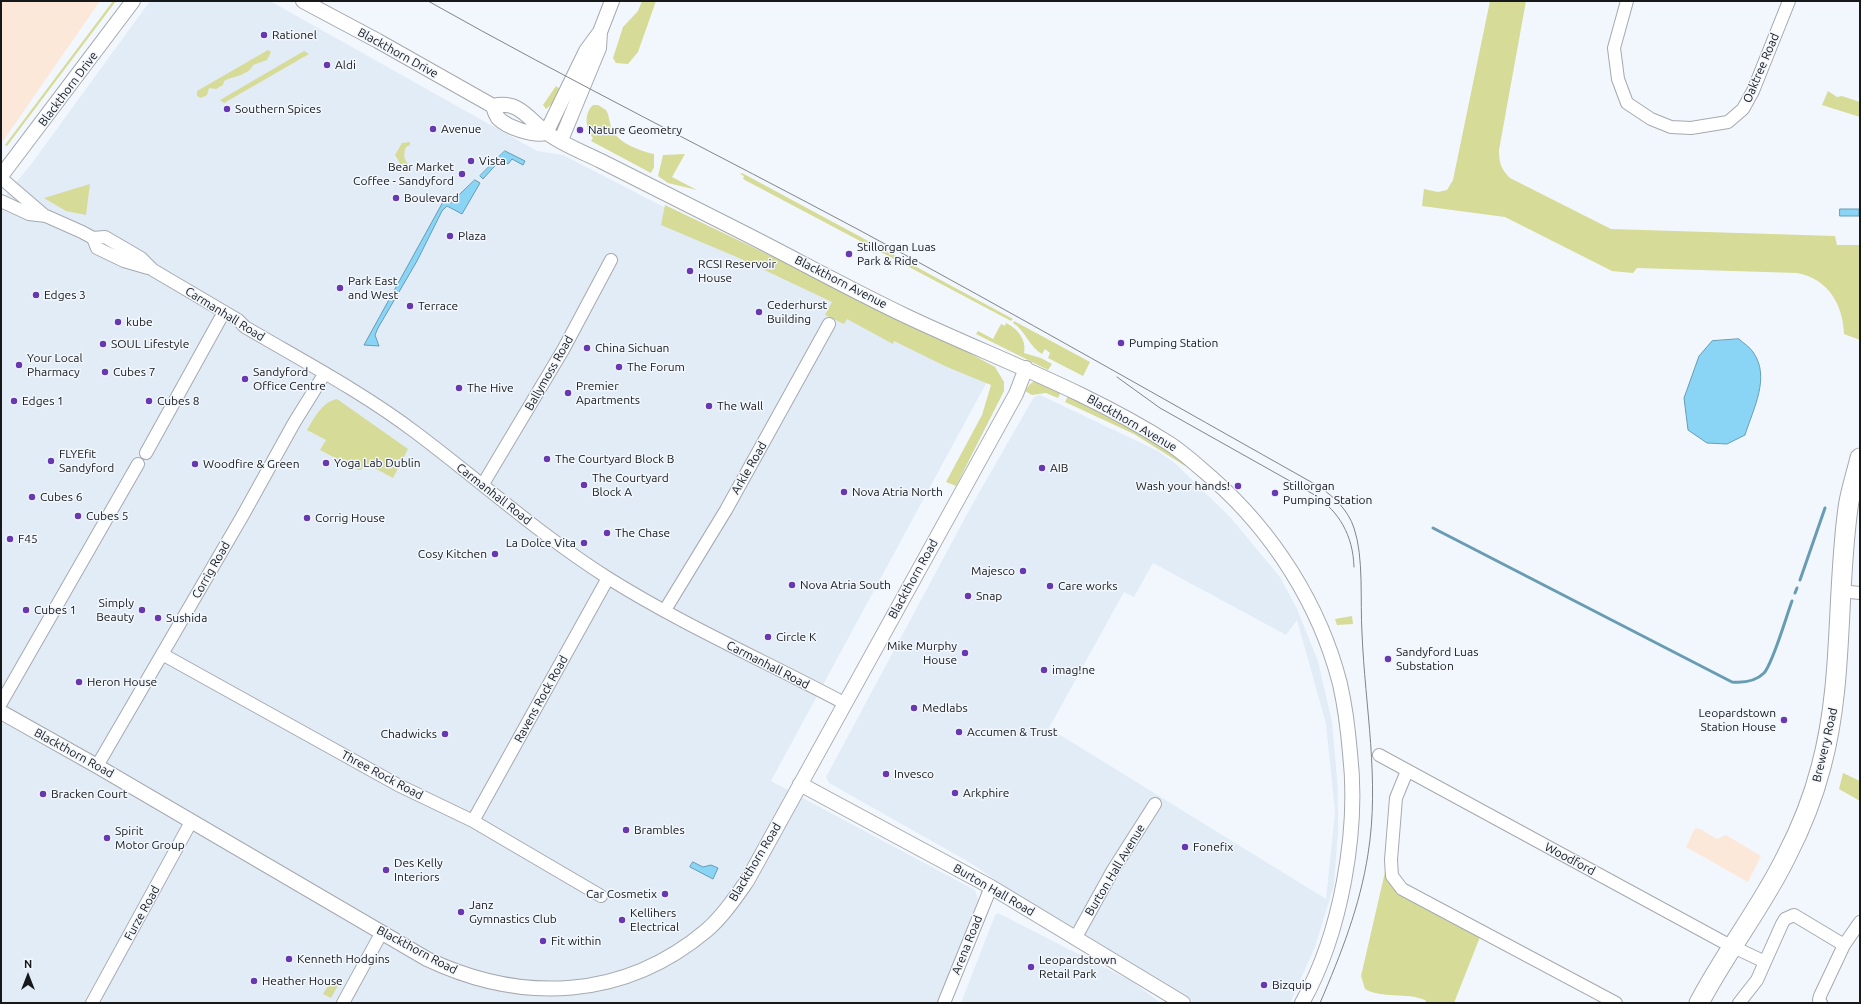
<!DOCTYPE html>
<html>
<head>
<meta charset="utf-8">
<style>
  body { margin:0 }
  #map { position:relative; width:1861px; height:1004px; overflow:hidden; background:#f2f7fd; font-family:Ubuntu,sans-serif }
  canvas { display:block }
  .frame { position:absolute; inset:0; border:2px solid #16181a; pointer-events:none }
  .north { position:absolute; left:8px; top:956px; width:40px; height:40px; -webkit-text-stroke:3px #f2f7fd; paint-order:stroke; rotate:0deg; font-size:11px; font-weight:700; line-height:16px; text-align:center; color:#16181a }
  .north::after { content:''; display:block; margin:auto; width:14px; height:18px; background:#16181a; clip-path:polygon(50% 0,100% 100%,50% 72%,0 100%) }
</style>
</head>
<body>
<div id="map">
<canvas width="1861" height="1004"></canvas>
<div class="frame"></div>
<div class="north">N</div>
</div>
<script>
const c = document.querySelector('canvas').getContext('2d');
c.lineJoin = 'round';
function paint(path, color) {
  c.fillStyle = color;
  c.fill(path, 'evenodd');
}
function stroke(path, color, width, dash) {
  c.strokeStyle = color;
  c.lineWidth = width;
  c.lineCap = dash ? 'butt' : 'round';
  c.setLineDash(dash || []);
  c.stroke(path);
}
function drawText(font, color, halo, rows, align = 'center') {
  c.font = font + ' Ubuntu,sans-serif';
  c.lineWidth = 3;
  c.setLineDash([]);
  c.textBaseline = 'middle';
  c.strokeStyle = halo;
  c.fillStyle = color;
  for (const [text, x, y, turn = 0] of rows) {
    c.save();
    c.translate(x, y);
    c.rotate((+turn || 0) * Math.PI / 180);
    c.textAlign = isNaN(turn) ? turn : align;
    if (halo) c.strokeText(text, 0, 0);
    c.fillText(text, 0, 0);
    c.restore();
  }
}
paint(new Path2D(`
  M 150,1 L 270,1 L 537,151 L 563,155 L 660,205 L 936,335 L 995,367 L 771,781 L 975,890 L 978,899 L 939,1003 L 1,1003 L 1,201 L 32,163 Z
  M 1040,395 L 1158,451 L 1176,464 L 1230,517 L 1280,577 L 1297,609 L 1318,661 L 1332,722 L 1338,789 L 1338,832 L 1334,885 L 1315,947 L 1290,1003 L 1195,1003 L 1067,929 L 969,862 L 829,783 L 826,777 L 973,503 L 1034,397 ZM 1153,563 L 1286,635 L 1297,620 L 1326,724 L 1335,813 L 1326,899 L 1049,728 L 1124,592 L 1134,597 Z
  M 998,913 L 1131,981 L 1161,1003 L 961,1003 L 995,915 Z`), '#e2ecf7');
paint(new Path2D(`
  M 1,1 L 100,1 L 1,144 Z
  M 1695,828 L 1700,829 L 1717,839 L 1726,835 L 1761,856 L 1748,882 L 1686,847 Z`), '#fce8d9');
paint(new Path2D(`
  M 113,1 L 116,1 L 7,146 L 5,145 Z
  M 642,1 L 656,1 L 638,52 L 628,64 L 616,63 L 613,58 L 623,27 L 638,11 Z
  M 1490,1 L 1526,1 L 1499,150 C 1499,163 1501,169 1510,178 L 1611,229 L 1835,236 L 1837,245 L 1860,245 L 1860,340 L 1844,334 C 1843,304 1828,279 1797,273 L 1637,268 L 1633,273 L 1612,271 L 1505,217 L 1422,206 L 1424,189 L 1438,192 L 1447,190 L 1453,180 Z
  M 268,50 L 271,52 L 267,60 L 253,65 C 248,76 233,76 224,81 L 223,85 L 216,89 L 209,88 L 207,95 L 201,98 L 197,96 L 197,91 Z
  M 304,51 L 309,54 L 224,103 L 220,100 Z
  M 556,86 L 560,89 L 552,104 L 546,109 L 543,105 Z
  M 1828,91 L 1837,97 L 1842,96 L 1860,102 L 1860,117 L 1822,105 Z
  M 593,105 L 598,105 L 606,110 C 610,116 609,125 613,131 C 620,144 641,151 654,154 L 654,167 L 651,173 L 591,141 L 593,138 C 585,129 584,113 593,105 Z
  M 410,142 L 410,145 L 406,147 C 403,153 404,160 408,164 L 411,164 L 411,169 L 406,173 L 395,155 L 402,143 Z
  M 685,154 L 672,177 L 697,190 L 668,183 L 658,176 L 663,155 Z
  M 742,173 L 1013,319 L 1011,321 L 743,179 L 744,176 L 740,174 Z
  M 90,184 L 86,215 L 66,211 L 44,198 Z
  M 665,205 L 936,335 L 995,367 L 1004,382 L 1004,391 L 956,486 L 946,482 L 982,415 L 991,385 L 947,367 L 894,341 L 893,344 L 847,319 L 844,324 L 825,315 L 832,302 L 739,258 L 661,225 Z
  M 1014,321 L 1090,362 L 1083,376 L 1048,358 L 1050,353 L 1045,349 L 1042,354 C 1029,347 1026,331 1013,323 Z
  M 1006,323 C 1017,328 1027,340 1024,353 L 1041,358 L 1052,364 L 1048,370 L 976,334 L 978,331 L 993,339 L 1001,324 L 1005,326 Z
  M 1036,380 L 1062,390 L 1058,398 L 1046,393 L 1032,395 L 1025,391 L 1030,384 Z
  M 1069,394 L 1077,397 L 1084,405 L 1160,444 L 1185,464 L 1185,466 L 1134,434 L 1065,402 Z
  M 337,399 L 408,449 L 393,478 L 365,463 L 361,470 L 358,470 L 320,450 L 326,440 L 307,430 C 315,417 322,402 337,399 Z
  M 1352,616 L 1353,624 L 1337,625 L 1335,619 Z
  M 1843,773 L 1860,781 L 1860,801 L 1839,789 Z
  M 1385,872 L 1390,884 L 1400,894 L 1480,937 L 1454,1003 L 1427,1003 L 1425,1000 C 1406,992 1382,999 1365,989 L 1361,976 Z
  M 334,979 L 340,982 L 331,998 L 323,994 L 331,981 Z`), '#d6db98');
const water = new Path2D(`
  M 505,151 L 525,161 L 523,165 L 512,159 L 508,164 L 501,159 L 483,179 L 480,176 Z
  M 475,180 L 480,183 L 462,214 L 447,206 L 442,211 L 417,261 L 378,328 L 375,335 L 379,346 L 364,345 L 444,200 L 450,203 Z
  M 1840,209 L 1859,209 L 1859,216 L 1840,216 Z
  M 1739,339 C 1743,343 1750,347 1753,352 C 1771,377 1753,409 1745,435 L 1727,444 L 1707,443 L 1688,430 L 1684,398 L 1699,356 L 1712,341 Z
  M 693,862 L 703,867 L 711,865 L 718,868 L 713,879 L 690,867 Z`);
paint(water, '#8ad5f5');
stroke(water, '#679cb3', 1);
stroke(new Path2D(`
  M 1433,528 L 1732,682 C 1744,683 1755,682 1764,673 C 1773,663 1786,617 1792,601
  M 1800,580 L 1825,508
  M 1795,593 L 1797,588`), '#679cb3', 3);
const minor = new Path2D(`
  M 1627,1 L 1614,48 L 1618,79 L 1627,103 L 1651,119 L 1671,127 L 1691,128 L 1728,122 L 1743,109 L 1753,91 L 1789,1
  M 1,178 L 44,215
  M 1,201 L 29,214 L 46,216 L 82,232 L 93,238 L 97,248 L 124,261 L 148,268
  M 93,238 L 105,237 L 141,258 L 153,270 L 238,320 L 245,327 C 303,361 362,392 415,432 C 479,480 540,535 608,578 C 683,625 765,661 844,703
  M 146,453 L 224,312
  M 483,484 L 563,350 L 611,260
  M 1840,591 L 1860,593
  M 665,610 L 726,510 L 829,324
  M 162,654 L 398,785 L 473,821 L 601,896
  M 1,703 L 138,464
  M 1379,755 L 1725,943 L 1765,962 L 1757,980 L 1739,1003
  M 97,766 L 243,515 L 294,423 L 325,373
  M 1407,771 L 1396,798 L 1391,860 L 1392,876 L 1402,889 L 1616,1003
  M 473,821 L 608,578
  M 1076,937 L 1113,870 L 1155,804
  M 1844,945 L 1860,922
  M 1765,962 L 1782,924 L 1785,919 L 1794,915 L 1844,945 L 1820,996 L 1819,1000 L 1821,1003
  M 92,1003 L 191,822
  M 343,1003 L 382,932
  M 944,1003 L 991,887`);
const tertiary = new Path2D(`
  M 303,1 L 378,41 L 493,106 C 494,110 496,115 498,118 C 508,128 533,136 546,133
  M 493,106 C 519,100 527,118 546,132 C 561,144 583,152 601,161 C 645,183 688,205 732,227 C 790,256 847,288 906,316 C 995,358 1087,391 1170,444 C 1185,454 1199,467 1213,479 C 1273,532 1320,605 1340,684 C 1345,706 1348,729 1350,753 C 1359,831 1341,934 1302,1003
  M 546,133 L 586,51 L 600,32 L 612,1
  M 561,140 L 599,48 L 600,32
  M 1,176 L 133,1
  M 1,712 L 97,766 L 427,959 C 522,1004 624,1000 707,930 C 723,916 735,898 747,881 L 1016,394 L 1026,368
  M 800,784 L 991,887 L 1183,1003`);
const trunk = new Path2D(`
  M 1699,1003 C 1725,953 1761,908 1786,857 C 1801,828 1813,798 1821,767 C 1844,682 1836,595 1848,508 C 1850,492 1856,475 1860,458`);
stroke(minor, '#a5a9af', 14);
stroke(tertiary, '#a5a9af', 16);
stroke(trunk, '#a5a9af', 21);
stroke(minor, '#fff', 12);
stroke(tertiary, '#fff', 14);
stroke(trunk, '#fff', 19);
stroke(new Path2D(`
  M 428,1 C 570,81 717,154 861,231 C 1015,314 1167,401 1320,487 C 1335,498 1348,510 1354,528 C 1364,557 1360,602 1362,633 C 1365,707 1380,780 1368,854 C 1360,906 1341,954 1320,1003
  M 1117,377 L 1160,408 L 1313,494 C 1339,511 1353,535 1354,567`), '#808488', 1);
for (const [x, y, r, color] of [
  [264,35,4,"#6738af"],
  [327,65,4,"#6738af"],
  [227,109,4,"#6738af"],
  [433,129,4,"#6738af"],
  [580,130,4,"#6738af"],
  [471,161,4,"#6738af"],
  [462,174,4,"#6738af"],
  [396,198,4,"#6738af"],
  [450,236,4,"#6738af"],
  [849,254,4,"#6738af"],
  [690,271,4,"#6738af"],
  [340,288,4,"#6738af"],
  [36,295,4,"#6738af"],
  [410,306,4,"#6738af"],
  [759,312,4,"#6738af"],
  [118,322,4,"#6738af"],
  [1121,343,4,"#6738af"],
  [103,344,4,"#6738af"],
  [587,348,4,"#6738af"],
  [19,365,4,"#6738af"],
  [619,367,4,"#6738af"],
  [105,372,4,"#6738af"],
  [245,379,4,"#6738af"],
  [459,388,4,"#6738af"],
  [568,393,4,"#6738af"],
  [14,401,4,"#6738af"],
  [149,401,4,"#6738af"],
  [709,406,4,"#6738af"],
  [547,459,4,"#6738af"],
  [51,461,4,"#6738af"],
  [326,463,4,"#6738af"],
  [195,464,4,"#6738af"],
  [1042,468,4,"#6738af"],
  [584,485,4,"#6738af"],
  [1238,486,4,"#6738af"],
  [844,492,4,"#6738af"],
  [1275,493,4,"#6738af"],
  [32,497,4,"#6738af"],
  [78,516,4,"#6738af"],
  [307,518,4,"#6738af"],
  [607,533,4,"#6738af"],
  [10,539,4,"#6738af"],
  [584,543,4,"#6738af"],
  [495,554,4,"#6738af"],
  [1023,571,4,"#6738af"],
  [792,585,4,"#6738af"],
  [1050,586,4,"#6738af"],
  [968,596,4,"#6738af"],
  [26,610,4,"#6738af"],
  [142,610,4,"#6738af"],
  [158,618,4,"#6738af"],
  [768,637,4,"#6738af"],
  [965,653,4,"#6738af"],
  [1388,659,4,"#6738af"],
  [1044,670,4,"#6738af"],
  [79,682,4,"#6738af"],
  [914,708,4,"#6738af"],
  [1784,720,4,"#6738af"],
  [959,732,4,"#6738af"],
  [445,734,4,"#6738af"],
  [886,774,4,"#6738af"],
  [955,793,4,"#6738af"],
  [43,794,4,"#6738af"],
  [626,830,4,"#6738af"],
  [107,838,4,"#6738af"],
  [1185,847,4,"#6738af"],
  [386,870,4,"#6738af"],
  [665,894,4,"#6738af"],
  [461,912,4,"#6738af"],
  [622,920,4,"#6738af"],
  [543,941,4,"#6738af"],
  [289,959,4,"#6738af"],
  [1031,967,4,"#6738af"],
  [254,981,4,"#6738af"],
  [1264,985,4,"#6738af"]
]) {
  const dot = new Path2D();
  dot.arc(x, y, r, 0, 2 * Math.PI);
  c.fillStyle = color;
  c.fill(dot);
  stroke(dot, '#f2f7fd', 1.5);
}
drawText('12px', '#16181a', '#f2f7fd', [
  ["Rationel",272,35],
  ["Aldi",335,65],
  ["Southern Spices",235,109],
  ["Avenue",441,129],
  ["Nature Geometry",588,130],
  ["Vista",479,161],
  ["Bear Market",454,167,"right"],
  ["Coffee - Sandyford",454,181,"right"],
  ["Boulevard",404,198],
  ["Plaza",458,236],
  ["Stillorgan Luas",857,247],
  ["Park & Ride",857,261],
  ["RCSI Reservoir",698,264],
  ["House",698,278],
  ["Park East",348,281],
  ["and West",348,295],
  ["Edges 3",44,295],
  ["Cederhurst",767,305],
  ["Building",767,319],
  ["Terrace",418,306],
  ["kube",126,322],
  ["Pumping Station",1129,343],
  ["SOUL Lifestyle",111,344],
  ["China Sichuan",595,348],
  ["Your Local",27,358],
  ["Pharmacy",27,372],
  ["The Forum",627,367],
  ["Cubes 7",113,372],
  ["Sandyford",253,372],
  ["Office Centre",253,386],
  ["Premier",576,386],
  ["Apartments",576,400],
  ["The Hive",467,388],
  ["Edges 1",22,401],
  ["Cubes 8",157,401],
  ["The Wall",717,406],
  ["FLYEfit",59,454],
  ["Sandyford",59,468],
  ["The Courtyard Block B",555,459],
  ["Yoga Lab Dublin",334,463],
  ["Woodfire & Green",203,464],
  ["AIB",1050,468],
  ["The Courtyard",592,478],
  ["Block A",592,492],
  ["Wash your hands!",1230,486,"right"],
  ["Stillorgan",1283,486],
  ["Pumping Station",1283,500],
  ["Nova Atria North",852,492],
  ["Cubes 6",40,497],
  ["Cubes 5",86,516],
  ["Corrig House",315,518],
  ["The Chase",615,533],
  ["F45",18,539],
  ["La Dolce Vita",576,543,"right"],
  ["Cosy Kitchen",487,554,"right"],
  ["Majesco",1015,571,"right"],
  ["Nova Atria South",800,585],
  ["Care works",1058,586],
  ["Snap",976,596],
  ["Simply",134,603,"right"],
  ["Beauty",134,617,"right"],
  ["Cubes 1",34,610],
  ["Sushida",166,618],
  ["Circle K",776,637],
  ["Mike Murphy",957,646,"right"],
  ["House",957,660,"right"],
  ["Sandyford Luas",1396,652],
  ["Substation",1396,666],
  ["imag!ne",1052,670],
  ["Heron House",87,682],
  ["Medlabs",922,708],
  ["Leopardstown",1776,713,"right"],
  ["Station House",1776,727,"right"],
  ["Accumen & Trust",967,732],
  ["Chadwicks",437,734,"right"],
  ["Invesco",894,774],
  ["Arkphire",963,793],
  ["Bracken Court",51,794],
  ["Brambles",634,830],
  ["Spirit",115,831],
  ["Motor Group",115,845],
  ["Fonefix",1193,847],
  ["Des Kelly",394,863],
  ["Interiors",394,877],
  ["Car Cosmetix",657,894,"right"],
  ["Janz",469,905],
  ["Gymnastics Club",469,919],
  ["Kellihers",630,913],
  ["Electrical",630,927],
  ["Fit within",551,941],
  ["Kenneth Hodgins",297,959],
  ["Leopardstown",1039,960],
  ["Retail Park",1039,974],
  ["Heather House",262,981],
  ["Bizquip",1272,985]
], 'left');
drawText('12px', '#16181a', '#f2f7fd', [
  ["Blackthorn Drive",398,53,29],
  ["Oaktree Road",1761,68,-67],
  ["Blackthorn Drive",68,89,-53],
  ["Blackthorn Avenue",841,282,27],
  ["Carmanhall Road",225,314,32],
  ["Ballymoss Road",549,373,-60],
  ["Blackthorn Avenue",1132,423,30],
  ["Arkle Road",749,468,-60],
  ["Carmanhall Road",494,494,38],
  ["Corrig Road",211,570,-60],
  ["Blackthorn Road",913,579,-61],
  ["Carmanhall Road",768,665,27],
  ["Ravens Rock Road",541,699,-61],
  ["Brewery Road",1825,745,-77],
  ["Blackthorn Road",74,753,29],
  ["Three Rock Road",382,775,28],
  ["Woodford",1570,859,28],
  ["Blackthorn Road",755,862,-59],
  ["Burton Hall Avenue",1115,870,-59],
  ["Burton Hall Road",994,890,30],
  ["Furze Road",142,913,-61],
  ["Arena Road",967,945,-68],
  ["Blackthorn Road",417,950,28]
]);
</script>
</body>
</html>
